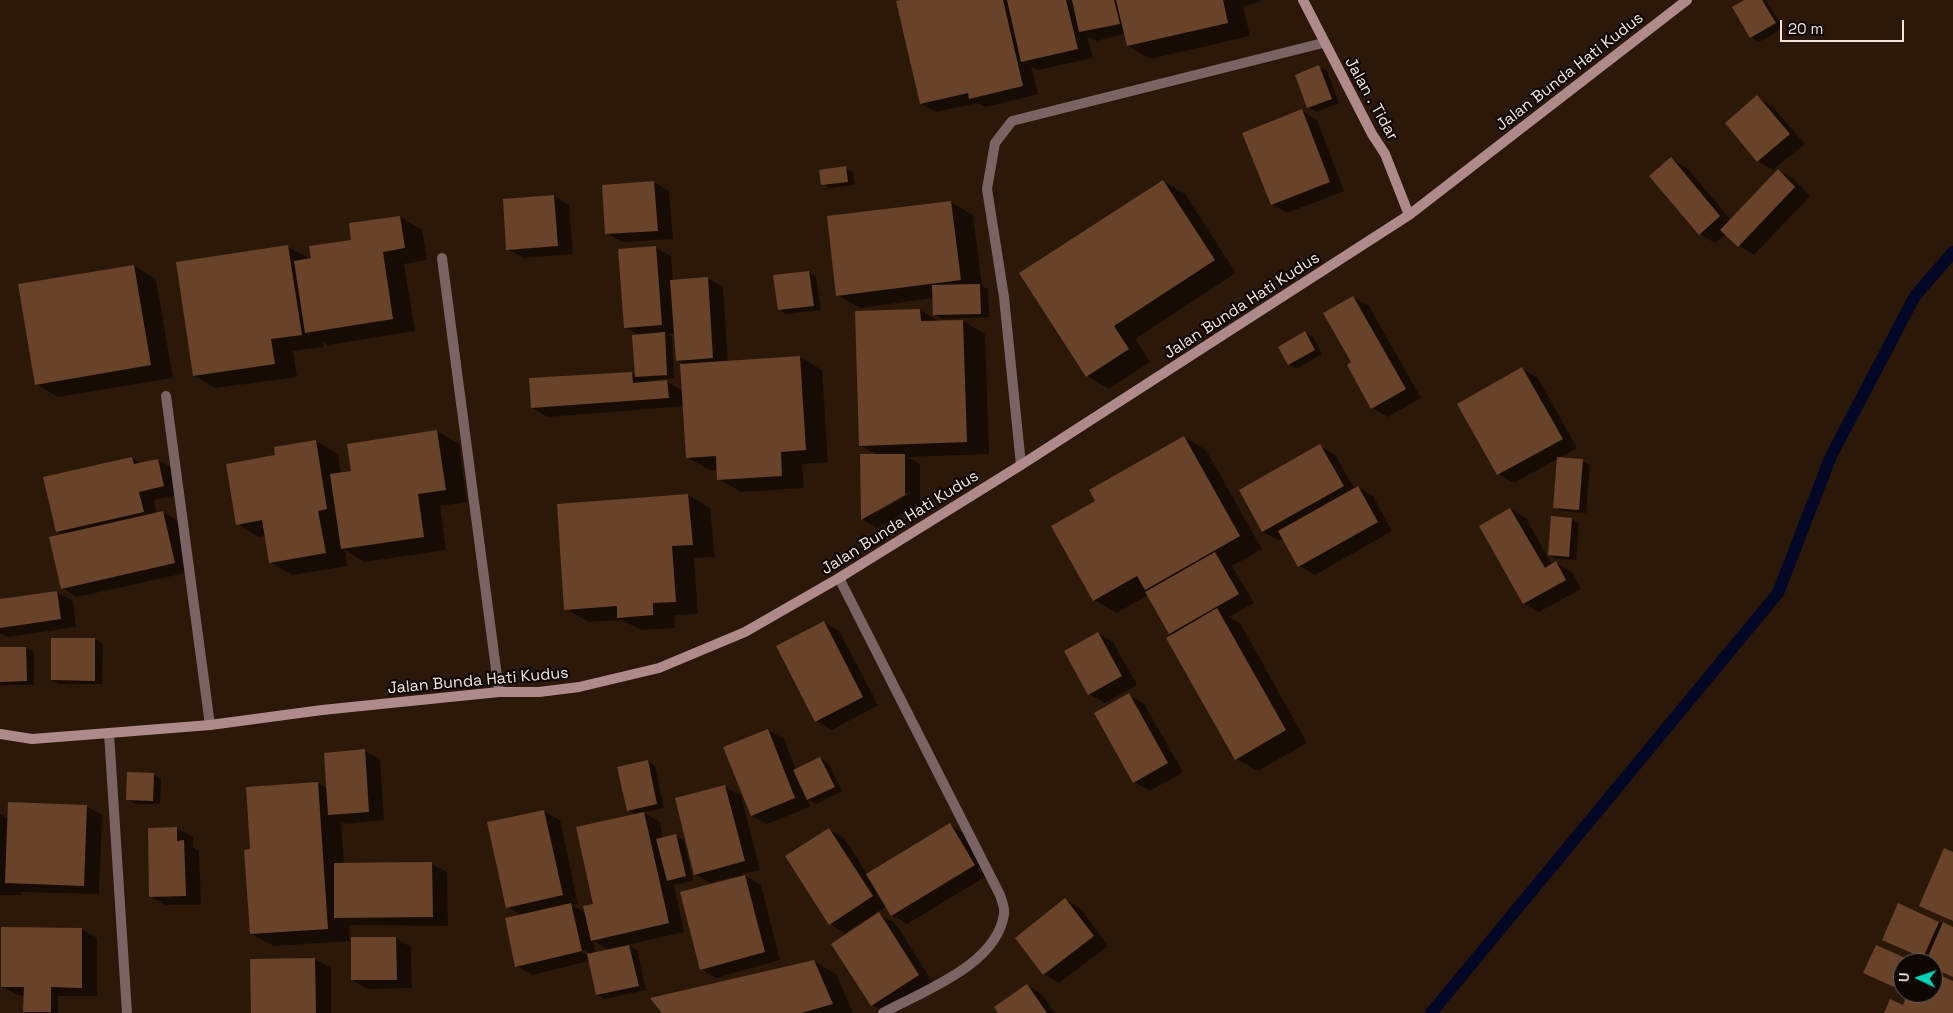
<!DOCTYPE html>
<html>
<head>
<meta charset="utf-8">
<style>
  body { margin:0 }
  #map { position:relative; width:1953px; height:1013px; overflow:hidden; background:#2c1808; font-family:"Space Grotesk",sans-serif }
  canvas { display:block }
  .north { position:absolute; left:1893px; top:953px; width:50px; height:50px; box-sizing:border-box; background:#0e0602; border:1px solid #695f58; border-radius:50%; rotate:273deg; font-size:14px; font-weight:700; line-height:20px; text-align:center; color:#f2e4da }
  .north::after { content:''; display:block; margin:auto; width:18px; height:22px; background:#00d5b7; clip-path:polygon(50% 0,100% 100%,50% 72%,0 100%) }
  .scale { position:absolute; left:1780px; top:20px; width:124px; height:22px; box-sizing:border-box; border:2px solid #f2e4da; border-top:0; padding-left:6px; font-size:15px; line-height:18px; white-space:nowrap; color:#f2e4da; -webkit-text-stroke:4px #0e0602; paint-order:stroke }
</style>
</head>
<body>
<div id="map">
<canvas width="1953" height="1013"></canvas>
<div class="north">U</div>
<div class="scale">20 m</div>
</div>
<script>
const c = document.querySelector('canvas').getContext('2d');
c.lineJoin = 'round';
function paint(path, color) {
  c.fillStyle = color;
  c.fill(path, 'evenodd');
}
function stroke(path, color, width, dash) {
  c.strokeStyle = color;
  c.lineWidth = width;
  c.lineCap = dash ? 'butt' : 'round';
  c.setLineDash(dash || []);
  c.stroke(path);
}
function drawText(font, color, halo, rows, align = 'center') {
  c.font = font + ' "Space Grotesk",sans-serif';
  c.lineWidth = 4.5;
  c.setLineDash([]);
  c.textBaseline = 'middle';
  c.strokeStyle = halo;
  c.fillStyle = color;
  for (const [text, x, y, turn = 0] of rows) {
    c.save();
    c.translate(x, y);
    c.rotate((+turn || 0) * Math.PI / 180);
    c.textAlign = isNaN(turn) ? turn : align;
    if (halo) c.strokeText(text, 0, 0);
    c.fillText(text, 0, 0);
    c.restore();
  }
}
paint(new Path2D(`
  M 907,0 L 1260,0 L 1260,2 L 1243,6 L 1250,36 L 1150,59 L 1128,46 L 1125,34 L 1096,41 L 1087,36 L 1093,58 L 1038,70 L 1031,66 L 1038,94 L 986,107 L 978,103 L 936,112 L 921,104 Z
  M 1747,0 L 1766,0 L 1783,28 L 1759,42 L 1751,37 L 1734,8 Z
  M 1319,67 L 1327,71 L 1339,103 L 1316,112 L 1308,107 Z
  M 1757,97 L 1772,106 L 1805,144 L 1773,170 L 1758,161 Z
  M 1302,111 L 1317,120 L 1344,191 L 1287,213 L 1272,204 Z
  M 1671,159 L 1687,168 L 1731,220 L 1778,171 L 1793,179 L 1810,196 L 1754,255 L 1739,246 L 1726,234 L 1715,243 L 1700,234 Z
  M 845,168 L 853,172 L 855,185 L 830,188 L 823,184 Z
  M 1163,181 L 1185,194 L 1236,273 L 1135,339 L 1150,362 L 1109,389 L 1087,376 Z
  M 654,182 L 669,191 L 673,239 L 622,242 L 607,233 Z
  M 554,196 L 569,205 L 573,254 L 523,258 L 508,249 Z
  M 951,202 L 973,215 L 982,286 L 988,289 L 989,317 L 942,319 L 935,314 L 934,298 L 860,308 L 837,295 Z
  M 400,217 L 422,230 L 427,260 L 404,264 L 415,331 L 328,345 L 323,342 L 324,347 L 293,351 L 297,377 L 216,388 L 194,376 L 288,247 L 310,259 Z
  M 656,248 L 671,256 L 673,281 L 708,278 L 723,287 L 728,362 L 800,357 L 822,370 L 828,462 L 802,464 L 804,488 L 741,492 L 719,479 L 718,470 L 710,470 L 687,457 L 684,406 L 548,417 L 532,408 L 631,373 L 636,375 L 639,335 L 626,328 ZM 667,334 L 675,334 L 677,360 L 685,365 L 683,391 L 664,380 L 647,383 L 647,381 L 674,378 L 672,337 Z
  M 134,266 L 156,279 L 173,378 L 58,397 L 36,384 Z
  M 808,272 L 816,276 L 821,310 L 786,314 L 779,310 Z
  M 1353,297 L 1369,306 L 1421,398 L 1388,417 L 1372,408 L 1353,363 Z
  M 920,310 L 940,322 L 963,321 L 985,334 L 989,454 L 908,457 L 920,464 L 920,504 L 877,528 L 862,519 L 877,455 L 860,445 ZM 910,491 L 911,493 L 876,513 L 876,510 Z
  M 1305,333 L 1313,337 L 1322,354 L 1296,369 L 1289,364 Z
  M 1522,369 L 1538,378 L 1577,448 L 1514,483 L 1498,474 L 1459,404 Z
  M 437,431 L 459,444 L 467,502 L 440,506 L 446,550 L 364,562 L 345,550 L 347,566 L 292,575 L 270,562 L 266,536 L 259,537 L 237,524 L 276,457 L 316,441 L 338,454 L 341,474 L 352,472 Z
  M 1184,437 L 1206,450 L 1262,549 L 1232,566 L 1254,603 L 1229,617 L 1240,623 L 1307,743 L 1258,771 L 1236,759 L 1173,635 L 1148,595 L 1117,613 L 1094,600 L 1097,501 Z
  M 1320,446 L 1335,455 L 1355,489 L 1358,487 L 1373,496 L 1392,531 L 1315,575 L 1299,566 L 1283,538 L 1279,540 L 1263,532 L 1241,491 Z
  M 132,458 L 142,464 L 158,460 L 174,469 L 179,495 L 154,500 L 157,514 L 163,512 L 178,521 L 190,572 L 77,597 L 62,588 L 64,535 L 57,531 Z
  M 1582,461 L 1590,465 L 1586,513 L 1562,511 L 1554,507 Z
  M 688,495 L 710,508 L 715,557 L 694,558 L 698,614 L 674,615 L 675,628 L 641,630 L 622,620 L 588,622 L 566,609 L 558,505 Z
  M 1510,509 L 1526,518 L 1552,565 L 1556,563 L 1572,572 L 1581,589 L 1539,612 L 1524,603 Z
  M 1572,519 L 1579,524 L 1576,560 L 1556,559 L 1549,554 Z
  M 57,592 L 73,601 L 76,627 L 7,637 L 0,633 L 0,600 Z
  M 824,622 L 839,631 L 878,705 L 832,730 L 816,721 Z
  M 1098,633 L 1113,642 L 1137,685 L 1105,703 L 1089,694 L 1066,652 Z
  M 52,639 L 95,639 L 103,644 L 102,684 L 59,684 L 52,680 Z
  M 0,648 L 26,648 L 34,652 L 34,685 L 0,685 Z
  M 1129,695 L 1144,704 L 1183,772 L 1150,791 L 1134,782 Z
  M 768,730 L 784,739 L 796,770 L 820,758 L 828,763 L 842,791 L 816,804 L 807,799 L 810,807 L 767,824 L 752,816 Z
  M 365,751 L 380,759 L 384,820 L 345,824 L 341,821 L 344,864 L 432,864 L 447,872 L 448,926 L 349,925 L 350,941 L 274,946 L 251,934 L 252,850 L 318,783 L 328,789 Z
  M 648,761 L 655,766 L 664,808 L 643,812 L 660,822 L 663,839 L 676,836 L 684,840 L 693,880 L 674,885 L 684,932 L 627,945 L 637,950 L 646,990 L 605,999 L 597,995 L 590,961 L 532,975 L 517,966 L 522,915 L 507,907 L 544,811 L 560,820 L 578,904 L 572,905 L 586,913 L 594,905 L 636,815 L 628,810 ZM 593,941 L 609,950 L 596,954 ZM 577,947 L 589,953 L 589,956 L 576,949 Z
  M 153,774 L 161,779 L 160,804 L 135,804 L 127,799 Z
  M 725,787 L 741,795 L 760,870 L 742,874 L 761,885 L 780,960 L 716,978 L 701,969 L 732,880 L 731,877 L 710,883 L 695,874 Z
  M 86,806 L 102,815 L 99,894 L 21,892 L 21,895 L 0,895 L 0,814 L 9,819 Z
  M 950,825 L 965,834 L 990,874 L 907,924 L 892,915 L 887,906 L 845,933 L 830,924 L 829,829 L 844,838 L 868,875 Z
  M 177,828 L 193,837 L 193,847 L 199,851 L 201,905 L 166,905 L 150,896 L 149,829 Z
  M 1066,900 L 1081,909 L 1108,946 L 1059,983 L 1044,974 Z
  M 1899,905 L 1953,928 L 1953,977 L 1933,968 L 1933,963 L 1926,963 L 1928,960 L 1891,943 Z
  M 879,914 L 895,923 L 934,984 L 885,1013 L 872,1005 L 833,944 Z
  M 82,929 L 97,938 L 97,996 L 58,996 L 58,1013 L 28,1013 L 24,1011 L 25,996 L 18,995 L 2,987 Z
  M 396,938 L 411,947 L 412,988 L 367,989 L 352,980 Z
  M 315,959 L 331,968 L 331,1013 L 252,1013 L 251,960 Z
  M 814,961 L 836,974 L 853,1013 L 664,1013 Z
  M 1027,985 L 1042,994 L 1055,1013 L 999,1013 Z`), '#0007');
stroke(new Path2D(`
  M 1431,1013 L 1778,593 L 1831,456 L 1915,296 L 1953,252`), '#010725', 12);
paint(new Path2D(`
  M 901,0 L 1003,0 L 1023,86 L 969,99 L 968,93 L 920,104 L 896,1 Z
  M 1007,0 L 1066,0 L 1078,49 L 1021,62 Z
  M 1072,0 L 1114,0 L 1120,24 L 1079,32 Z
  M 1116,0 L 1223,0 L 1228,23 L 1127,46 Z
  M 1744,0 L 1762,0 L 1776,23 L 1750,38 L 1732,7 Z
  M 1319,65 L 1332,99 L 1307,108 L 1295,75 Z
  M 1757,95 L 1790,134 L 1757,162 L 1725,123 Z
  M 1302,109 L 1330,182 L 1271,205 L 1242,133 Z
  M 1671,157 L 1720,216 L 1699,235 L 1649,176 Z
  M 846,166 L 848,182 L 821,185 L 819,170 Z
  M 1778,169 L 1795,187 L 1738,247 L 1720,230 Z
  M 1163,180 L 1215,260 L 1114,326 L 1129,349 L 1086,377 L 1019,273 Z
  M 654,181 L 658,231 L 605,234 L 602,185 Z
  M 554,195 L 558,246 L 506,250 L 503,199 Z
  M 951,201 L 961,280 L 836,296 L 827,216 Z
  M 400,216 L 405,248 L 383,252 L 393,319 L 305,333 L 294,261 L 311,258 L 309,246 L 351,240 L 349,223 Z
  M 288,245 L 302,335 L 271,339 L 275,364 L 193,376 L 176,262 Z
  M 656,246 L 662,325 L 624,328 L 618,249 Z
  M 134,265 L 151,365 L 35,385 L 18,284 Z
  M 809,271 L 814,306 L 778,310 L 773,275 Z
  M 708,277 L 713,358 L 676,361 L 670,280 Z
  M 980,284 L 981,314 L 933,315 L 932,285 Z
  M 1353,296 L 1406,389 L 1371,409 L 1347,365 L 1351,362 L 1323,313 Z
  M 920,309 L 921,321 L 963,320 L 967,442 L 859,446 L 855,311 Z
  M 1305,331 L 1315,350 L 1288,365 L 1278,347 Z
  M 665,332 L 667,375 L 635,377 L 632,335 Z
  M 800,356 L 806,450 L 781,452 L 782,476 L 717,480 L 716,456 L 686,458 L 680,364 Z
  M 1522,367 L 1563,439 L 1497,475 L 1457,404 Z
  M 632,372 L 633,383 L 667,380 L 669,398 L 531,408 L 529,378 Z
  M 437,430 L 446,490 L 418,494 L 424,537 L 341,549 L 330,474 L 351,471 L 347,444 Z
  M 1184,436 L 1240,536 L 1145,590 L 1137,576 L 1093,601 L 1051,526 L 1095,501 L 1089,490 Z
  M 316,440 L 327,509 L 318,511 L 326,553 L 269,563 L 262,520 L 236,525 L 226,464 L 275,455 L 274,447 Z
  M 1320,444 L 1344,486 L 1262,532 L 1239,490 Z
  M 860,454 L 905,454 L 905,495 L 861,520 Z
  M 132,457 L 134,464 L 158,459 L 164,486 L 139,492 L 144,512 L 56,532 L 43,477 Z
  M 1557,457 L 1583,459 L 1579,510 L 1553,508 Z
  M 1358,486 L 1378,522 L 1298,567 L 1278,531 Z
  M 688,494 L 693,545 L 672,546 L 676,602 L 653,603 L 653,615 L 617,618 L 617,606 L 564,610 L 557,504 Z
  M 1510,508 L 1545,568 L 1556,561 L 1566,580 L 1523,604 L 1479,526 Z
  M 163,511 L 175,563 L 61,589 L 49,537 Z
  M 1551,516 L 1572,518 L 1569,557 L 1548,555 Z
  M 1215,552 L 1239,594 L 1169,634 L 1145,592 Z
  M 57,591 L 61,619 L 0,628 L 0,599 Z
  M 1217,608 L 1286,730 L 1235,760 L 1166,638 Z
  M 824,621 L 863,697 L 815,722 L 776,646 Z
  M 1098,632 L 1122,676 L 1088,695 L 1064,651 Z
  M 51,638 L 95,638 L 95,681 L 51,680 Z
  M 0,647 L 26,647 L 27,681 L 0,682 Z
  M 1129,693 L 1168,763 L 1133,783 L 1094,713 Z
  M 768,729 L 795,798 L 751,816 L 723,747 Z
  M 365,749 L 369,812 L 328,815 L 324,753 Z
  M 820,757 L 835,787 L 807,800 L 793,770 Z
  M 648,760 L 657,804 L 627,811 L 617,767 Z
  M 127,772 L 154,773 L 153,801 L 126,800 Z
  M 318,782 L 328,929 L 250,934 L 244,850 L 250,849 L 246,787 Z
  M 725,785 L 745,861 L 694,875 L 675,798 Z
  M 8,802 L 87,805 L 84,886 L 5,883 Z
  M 544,810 L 563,895 L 506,908 L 487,822 Z
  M 644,812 L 669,923 L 591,941 L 583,906 L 593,904 L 576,827 Z
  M 950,823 L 975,865 L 891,916 L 866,874 Z
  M 177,827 L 177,841 L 184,840 L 186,896 L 149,897 L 148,828 Z
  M 829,828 L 873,896 L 829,925 L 785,856 Z
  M 676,834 L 686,876 L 667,881 L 656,839 Z
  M 1944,848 L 1953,852 L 1953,921 L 1919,906 Z
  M 432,862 L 433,917 L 334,918 L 334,863 Z
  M 745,875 L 765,952 L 700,970 L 680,892 Z
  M 1065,898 L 1094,936 L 1043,975 L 1015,938 Z
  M 571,903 L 582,951 L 515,967 L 505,918 Z
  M 1898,903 L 1939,922 L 1923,958 L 1882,940 Z
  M 879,912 L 919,975 L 871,1006 L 831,944 Z
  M 1943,922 L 1953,927 L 1953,977 L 1933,968 L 1933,963 L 1925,963 Z
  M 1,927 L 82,928 L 82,988 L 51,987 L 51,1012 L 23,1012 L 24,987 L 1,987 Z
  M 351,937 L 396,937 L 397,980 L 351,980 Z
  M 629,945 L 639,986 L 596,995 L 587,954 Z
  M 1876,945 L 1917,963 L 1903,963 L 1903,991 L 1863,973 Z
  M 315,958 L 316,1013 L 251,1013 L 250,959 Z
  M 814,960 L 833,1004 L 801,1013 L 662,1013 L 650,998 Z
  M 1933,972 L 1953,981 L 1953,1013 L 1884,1013 L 1890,999 L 1903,1005 L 1908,993 L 1933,993 Z
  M 1027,984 L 1047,1013 L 998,1013 L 994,1007 Z`), '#684229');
stroke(new Path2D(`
  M 442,258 L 499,692
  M 166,396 L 210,725
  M 1021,465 L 1004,297 L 987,189 L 995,143 L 1012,121 L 1323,43
  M 839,578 L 1000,895 C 1002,901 1005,908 1004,914 C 997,965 923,991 883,1013
  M 109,733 L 127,1013`), '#7a6363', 10);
stroke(new Path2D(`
  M 1303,0 L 1372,134 L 1385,154 L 1409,215
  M 0,734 L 32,739 L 109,733 L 210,725 L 322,710 L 499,692 L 539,692 L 579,687 L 659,668 L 745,632 L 839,578 L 1021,465 L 1409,215 L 1687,0`), '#af8a8b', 10);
drawText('16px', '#f2e4da', '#0e0602', [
  ["Jalan Bunda Hati Kudus",1570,72,-38],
  ["Jalan . Tidar",1371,99,61],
  ["Jalan Bunda Hati Kudus",1242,306,-33],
  ["Jalan Bunda Hati Kudus",900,523,-32],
  ["Jalan Bunda Hati Kudus",478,681,-5]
]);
</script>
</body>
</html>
